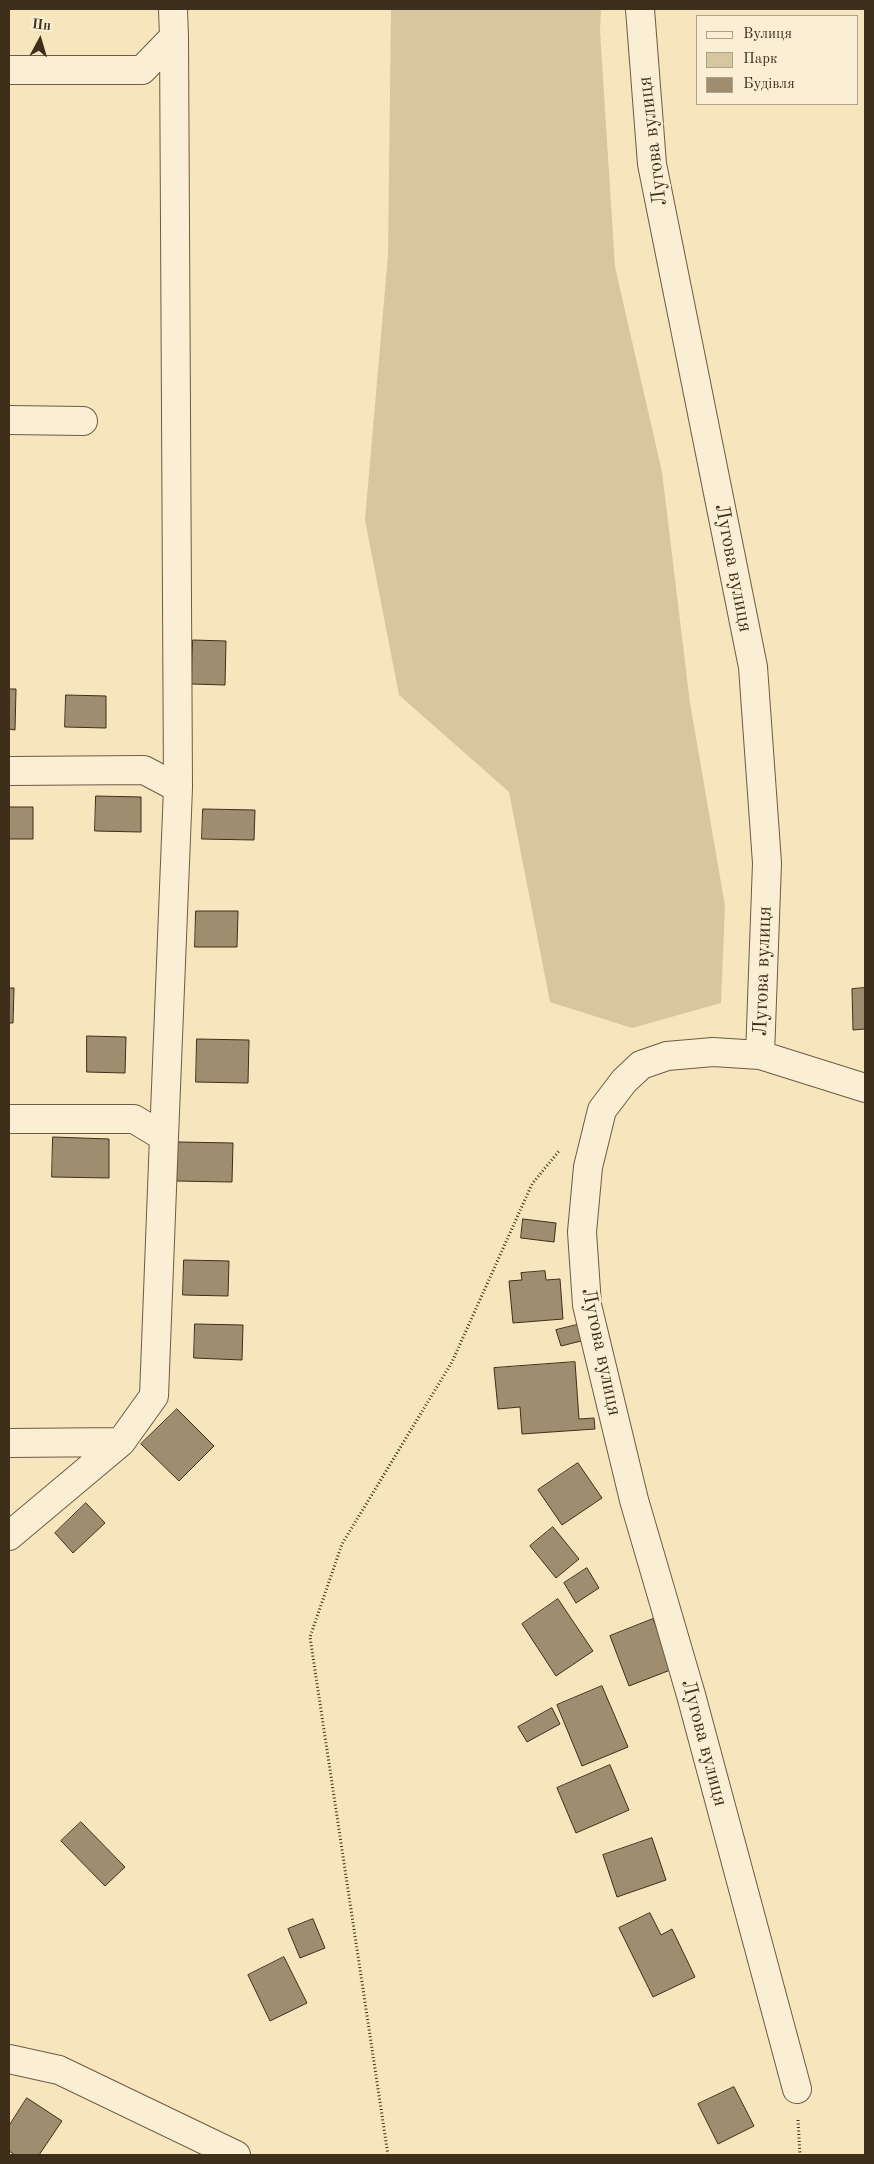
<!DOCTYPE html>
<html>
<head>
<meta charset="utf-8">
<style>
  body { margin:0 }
  #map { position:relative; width:874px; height:2164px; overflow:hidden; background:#f7e5bd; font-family:"Old Standard TT",serif }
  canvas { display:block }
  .frame { position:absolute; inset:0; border:10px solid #3e2f1a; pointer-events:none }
  .legend { position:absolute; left:696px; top:15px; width:162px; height:90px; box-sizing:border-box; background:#faeed4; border:1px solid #afa28a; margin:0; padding:6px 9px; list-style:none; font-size:15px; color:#3e2f1a }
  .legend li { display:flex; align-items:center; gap:10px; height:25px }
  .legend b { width:25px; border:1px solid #afa28a }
  .north { position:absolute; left:15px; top:15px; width:50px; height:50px; -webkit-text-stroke:4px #faeed4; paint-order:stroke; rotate:6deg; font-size:14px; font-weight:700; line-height:20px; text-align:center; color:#3e2f1a }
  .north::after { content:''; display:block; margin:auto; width:18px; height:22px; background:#3e2f1a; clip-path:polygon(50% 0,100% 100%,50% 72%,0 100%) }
</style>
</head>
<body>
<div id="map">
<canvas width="874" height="2164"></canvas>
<div class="frame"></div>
<ul class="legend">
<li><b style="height:6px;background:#faeed4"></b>Вулиця</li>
<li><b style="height:14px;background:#d8c6a1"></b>Парк</li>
<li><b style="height:14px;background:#9e8e6f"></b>Будівля</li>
</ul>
<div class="north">Пн</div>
</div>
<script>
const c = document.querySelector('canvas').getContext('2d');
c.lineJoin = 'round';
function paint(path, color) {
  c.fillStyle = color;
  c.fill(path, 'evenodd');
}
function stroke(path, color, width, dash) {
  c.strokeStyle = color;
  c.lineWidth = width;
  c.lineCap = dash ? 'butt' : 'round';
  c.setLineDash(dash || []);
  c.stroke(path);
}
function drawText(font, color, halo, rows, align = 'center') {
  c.font = font + ' "Old Standard TT",serif';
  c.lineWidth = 5;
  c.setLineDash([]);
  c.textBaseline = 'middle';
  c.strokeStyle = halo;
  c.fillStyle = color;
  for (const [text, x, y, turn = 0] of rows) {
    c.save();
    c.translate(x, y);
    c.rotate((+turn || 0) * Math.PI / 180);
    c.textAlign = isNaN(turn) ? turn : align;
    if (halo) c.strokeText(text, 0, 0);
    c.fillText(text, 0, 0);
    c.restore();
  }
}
paint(new Path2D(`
  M 391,9 L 601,9 L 600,31 L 615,267 L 662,472 L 690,703 L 725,906 L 721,1003 L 632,1028 L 550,1002 L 509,792 L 399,695 L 365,520 L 388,255 Z`), '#d8c6a1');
const building = new Path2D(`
  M 193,640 L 226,641 L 225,685 L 192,684 Z
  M 9,689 L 16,689 L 15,730 L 9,729 Z
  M 66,695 L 106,696 L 106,728 L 65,727 Z
  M 96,796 L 141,797 L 141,832 L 95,831 Z
  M 9,807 L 33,807 L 33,839 L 9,839 Z
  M 203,809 L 255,810 L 254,840 L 202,839 Z
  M 196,911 L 238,911 L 237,947 L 195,947 Z
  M 9,988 L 14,988 L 13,1023 L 9,1023 Z
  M 865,988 L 865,1029 L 853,1030 L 852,989 Z
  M 87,1036 L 126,1037 L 125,1073 L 87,1072 Z
  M 197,1039 L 249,1040 L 248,1083 L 196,1082 Z
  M 53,1137 L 109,1139 L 109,1178 L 52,1177 Z
  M 178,1142 L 233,1143 L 232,1182 L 177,1181 Z
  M 523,1219 L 556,1223 L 554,1242 L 521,1238 Z
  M 184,1260 L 229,1261 L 228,1296 L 183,1295 Z
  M 545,1271 L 546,1280 L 560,1279 L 563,1319 L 513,1323 L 509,1281 L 522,1280 L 521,1273 Z
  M 585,1323 L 589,1339 L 561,1346 L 556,1330 Z
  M 195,1324 L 243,1325 L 242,1360 L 194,1358 Z
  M 575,1362 L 579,1419 L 594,1418 L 595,1429 L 522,1434 L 520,1407 L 498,1409 L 494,1368 Z
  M 177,1409 L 214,1446 L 179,1481 L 141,1444 Z
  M 578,1463 L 602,1498 L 562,1525 L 538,1490 Z
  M 86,1503 L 105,1523 L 73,1553 L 55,1533 Z
  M 553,1527 L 579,1559 L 556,1578 L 530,1546 Z
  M 587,1568 L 599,1588 L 576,1603 L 564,1583 Z
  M 558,1599 L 593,1651 L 556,1676 L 522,1624 Z
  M 653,1619 L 673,1669 L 629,1686 L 610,1636 Z
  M 602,1686 L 628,1747 L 582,1766 L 557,1705 Z
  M 552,1708 L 560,1724 L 527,1742 L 518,1727 Z
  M 610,1765 L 629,1810 L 576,1833 L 557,1788 Z
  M 81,1822 L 125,1867 L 105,1886 L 61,1841 Z
  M 652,1838 L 666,1880 L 617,1897 L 603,1855 Z
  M 650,1913 L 661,1935 L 672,1929 L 695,1977 L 653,1997 L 619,1928 Z
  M 313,1919 L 325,1948 L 300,1958 L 288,1929 Z
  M 284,1957 L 307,2003 L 270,2021 L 248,1975 Z
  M 734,2087 L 754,2126 L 718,2144 L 698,2104 Z
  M 27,2098 L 62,2121 L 39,2155 L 15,2155 L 9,2151 L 9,2126 Z`);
paint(building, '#9e8e6f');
stroke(building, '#3e2f1a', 1);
const minor = new Path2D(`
  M 640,9 L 652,164 L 753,667 L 767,863 L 760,1055
  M 174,37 L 178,788
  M 9,70 L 142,70 L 174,37 L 173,9
  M 9,420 L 83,421
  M 9,771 L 144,770 L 178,788 L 164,1137
  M 9,1119 L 134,1119 L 164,1137 L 154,1396 L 121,1442 L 9,1443
  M 9,1536 L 121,1442
  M 9,2059 L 59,2070 L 236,2155
  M 797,2089 L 691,1695 L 634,1500 L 587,1305 L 582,1232 L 588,1167 L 602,1110 L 624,1081 L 641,1065 L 667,1056 L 713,1052 L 760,1055 L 865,1088`);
stroke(minor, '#6c5c43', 30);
stroke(new Path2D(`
  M 798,2120 L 800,2155
  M 388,2155 L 310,1637 L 342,1544 L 452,1362 L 532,1184 L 559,1151`), '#3e2f1a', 3, [1, 2.5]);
stroke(minor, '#faeed4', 28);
drawText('20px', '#3e2f1a', '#faeed4', [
  ["Лугова вулиця",653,141,-97],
  ["Лугова вулиця",733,568,79],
  ["Лугова вулиця",763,971,-88],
  ["Лугова вулиця",601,1352,78],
  ["Лугова вулиця",704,1743,75]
]);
</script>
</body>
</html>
